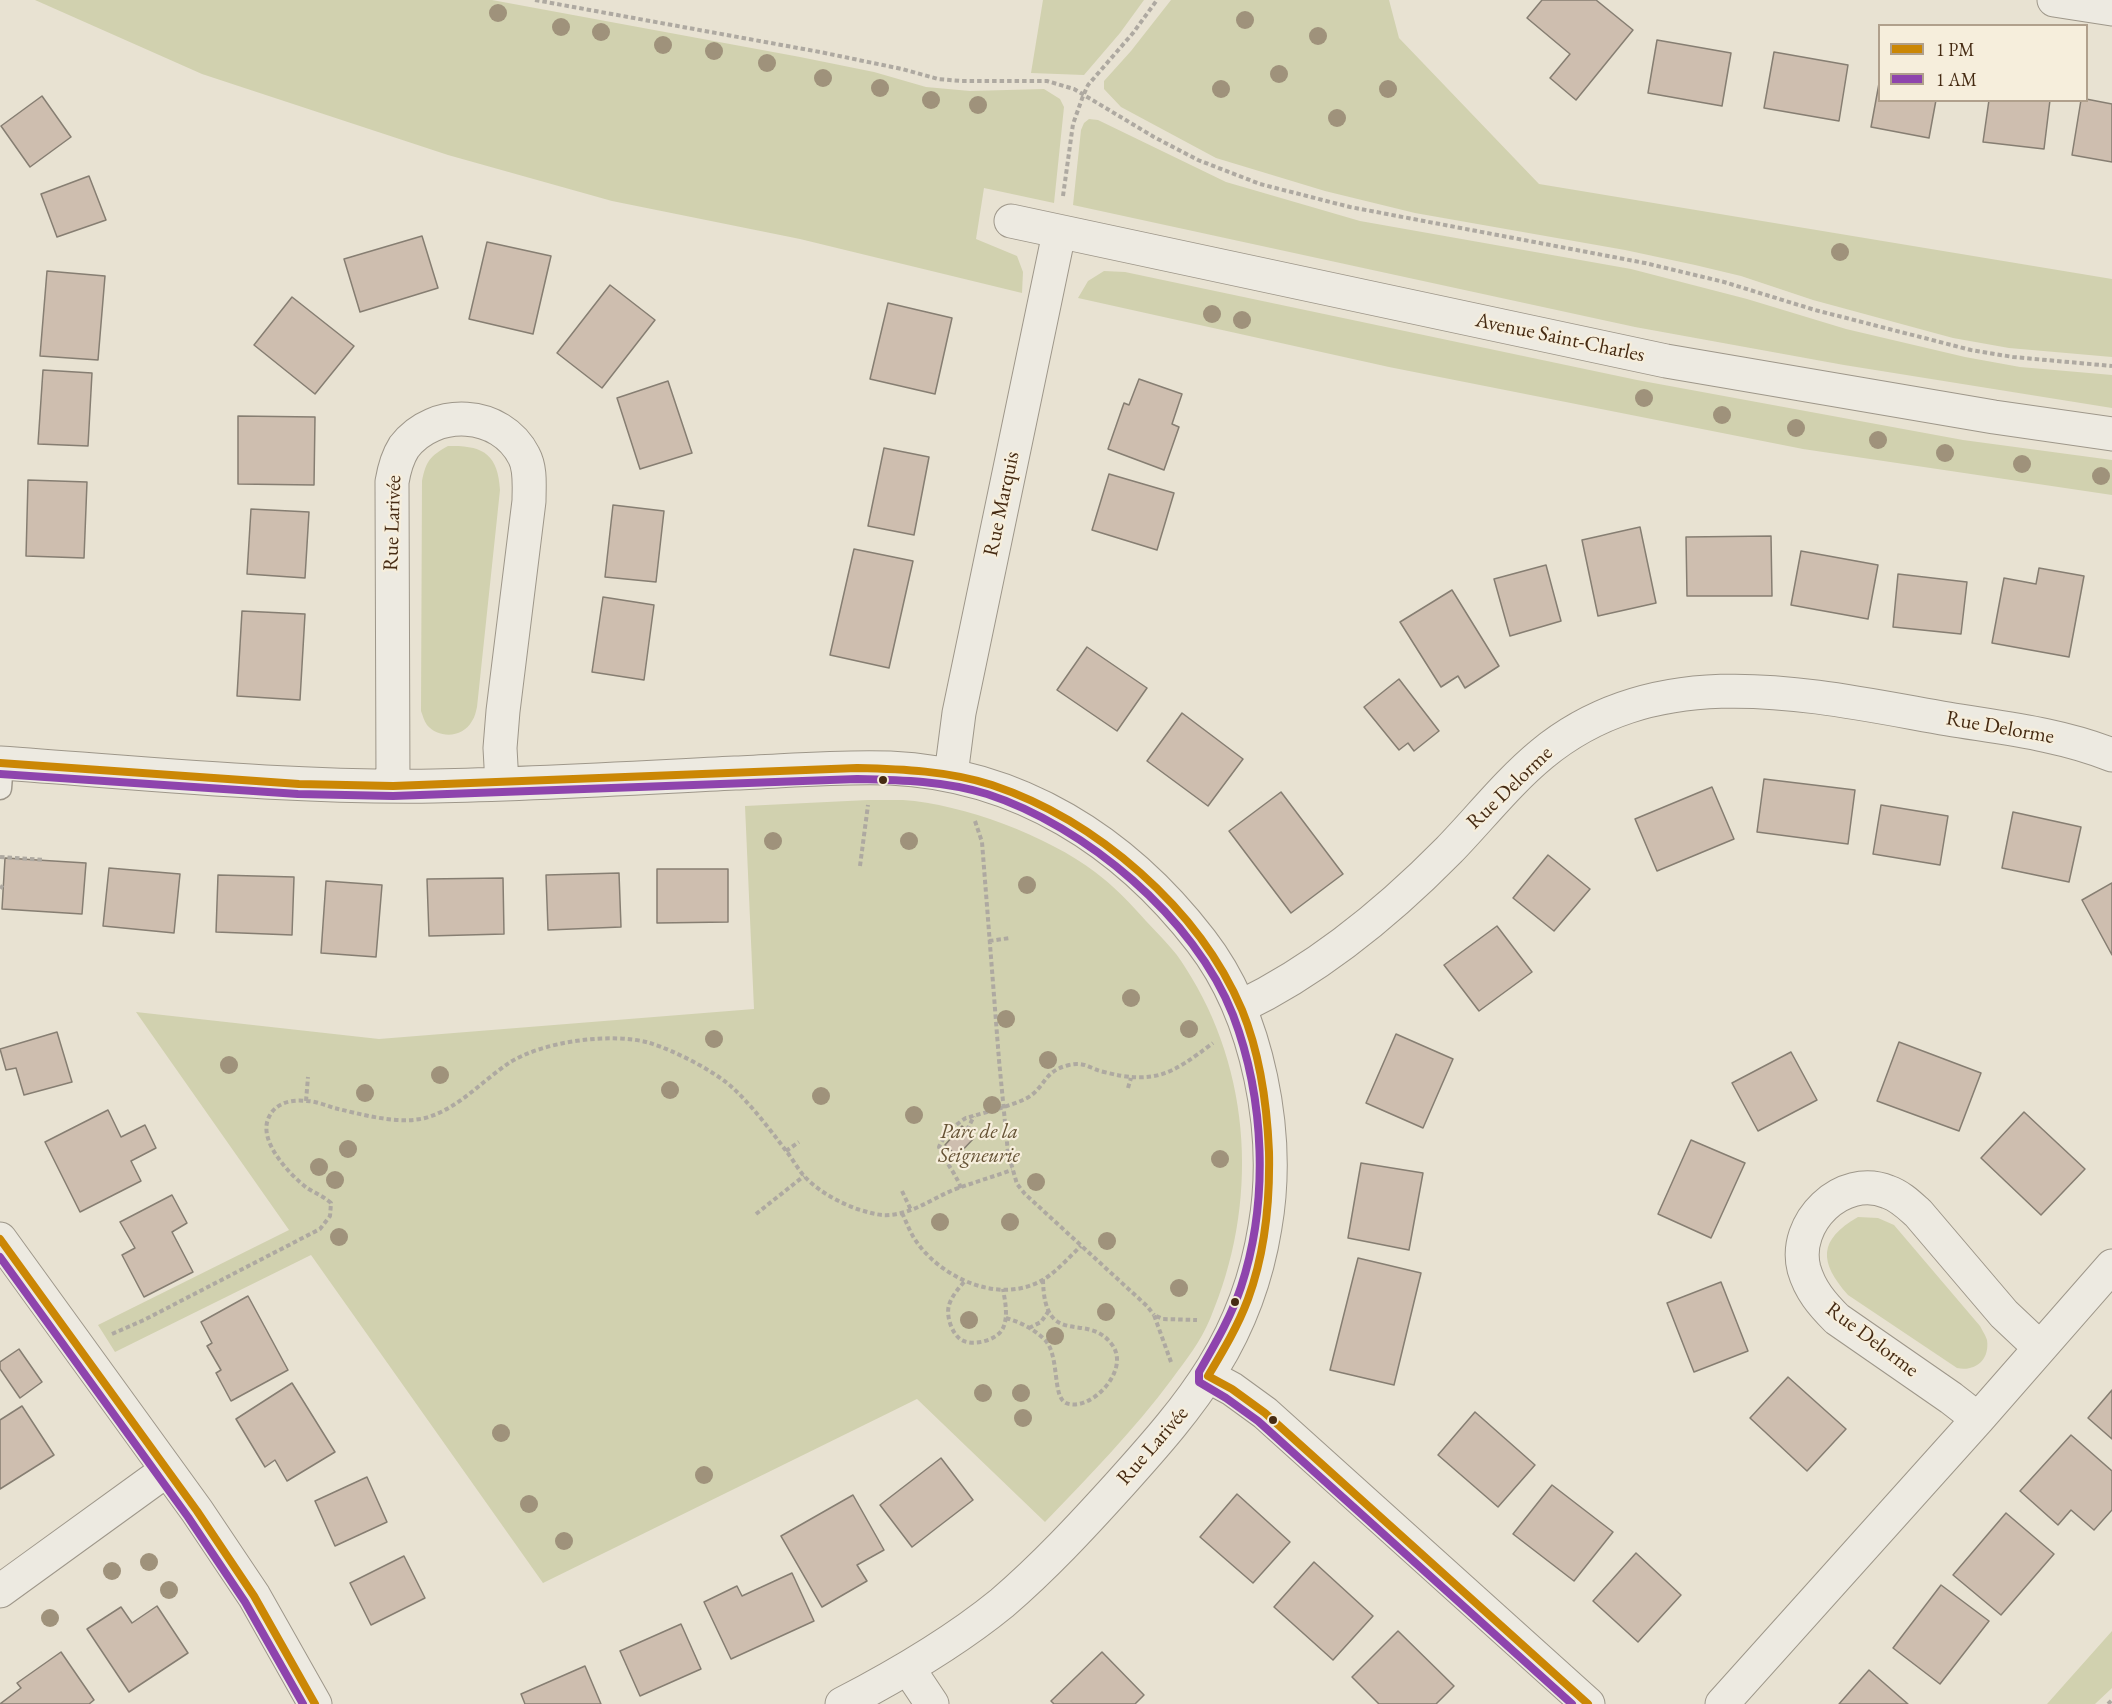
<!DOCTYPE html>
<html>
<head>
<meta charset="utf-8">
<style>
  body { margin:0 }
  #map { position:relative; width:2112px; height:1704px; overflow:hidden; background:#e8e2d2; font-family:"EB Garamond",serif }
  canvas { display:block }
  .legend { position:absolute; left:1878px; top:24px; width:210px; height:78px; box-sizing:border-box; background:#f6eedc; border:2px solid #b0a08c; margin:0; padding:8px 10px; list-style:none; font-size:18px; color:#462b13 }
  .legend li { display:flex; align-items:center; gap:12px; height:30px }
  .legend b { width:30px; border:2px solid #b0a08c }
</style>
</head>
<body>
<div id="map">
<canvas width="2112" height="1704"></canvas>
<ul class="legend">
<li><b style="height:8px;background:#cb8705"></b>1 PM</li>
<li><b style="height:8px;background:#8e44ad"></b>1 AM</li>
</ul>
</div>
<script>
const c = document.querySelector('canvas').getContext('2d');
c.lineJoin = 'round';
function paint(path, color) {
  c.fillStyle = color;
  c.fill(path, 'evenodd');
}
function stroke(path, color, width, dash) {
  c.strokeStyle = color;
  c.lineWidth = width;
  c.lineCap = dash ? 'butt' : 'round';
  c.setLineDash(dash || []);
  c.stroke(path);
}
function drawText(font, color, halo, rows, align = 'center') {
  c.font = font + ' "EB Garamond",serif';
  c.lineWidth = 4.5;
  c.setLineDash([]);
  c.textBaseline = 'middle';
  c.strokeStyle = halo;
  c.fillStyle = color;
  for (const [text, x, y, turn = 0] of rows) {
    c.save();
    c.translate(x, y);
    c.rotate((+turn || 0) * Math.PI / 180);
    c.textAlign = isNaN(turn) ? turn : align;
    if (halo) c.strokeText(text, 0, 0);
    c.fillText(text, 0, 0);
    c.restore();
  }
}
paint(new Path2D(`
  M 35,0 L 492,0 L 800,57 L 874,72 L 926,87 L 970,91 L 1044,89 L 1060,99 L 1064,107 L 1054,203 L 984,188 L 976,239 L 1017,256 L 1023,272 L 1022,293 L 800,239 L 612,201 L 448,155 L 202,74 Z
  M 1043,0 L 1144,0 L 1120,33 L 1084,75 L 1031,73 Z
  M 1171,0 L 1389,0 L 1399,38 L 1539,184 L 2112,279 L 2112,357 L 2009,348 L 1953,338 L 1813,300 L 1741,276 L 1695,265 L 1625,250 L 1415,213 L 1325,191 L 1216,158 L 1121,107 L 1104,89 L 1104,81 L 1131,51 Z
  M 1089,119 L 1098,120 L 1226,182 L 1360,221 L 1631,269 L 1747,299 L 1846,329 L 1965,357 L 2020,367 L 2112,375 L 2112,408 L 1844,365 L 1635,327 L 1073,205 L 1081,130 L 1084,123 Z
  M 1104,271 L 1125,272 L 1637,380 L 1963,440 L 2112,460 L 2112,495 L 1803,449 L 1389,367 L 1078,298 L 1088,281 Z
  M 448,446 C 483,445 498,454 500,490 L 477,707 C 476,711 475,717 472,721 C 463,738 439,739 427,725 C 424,721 423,716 421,711 L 422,481 C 426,461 430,456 448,446 Z
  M 868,800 C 880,800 892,800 903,800 C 963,804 1048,836 1095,872 C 1114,886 1130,903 1146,921 C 1159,935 1175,950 1185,967 C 1253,1072 1259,1205 1210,1319 C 1201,1341 1186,1360 1172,1379 C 1134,1430 1089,1476 1045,1522 L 917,1399 L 543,1583 L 311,1255 L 115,1352 L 98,1325 L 289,1230 L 136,1012 L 379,1039 L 754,1009 L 745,806 Z
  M 1858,1217 L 1878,1218 L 1894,1225 L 1980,1326 C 1982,1330 1986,1336 1987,1340 C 1990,1360 1975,1372 1957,1368 L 1848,1295 C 1819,1262 1818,1240 1858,1217 Z
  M 2112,1631 L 2112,1688 L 2095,1704 L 2047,1704 Z`), '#d1d1af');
const building = new Path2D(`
  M 1542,0 L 1596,0 L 1633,30 L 1576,100 L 1550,78 L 1570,54 L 1527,18 Z
  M 1657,40 L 1731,53 L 1722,106 L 1648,93 Z
  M 1774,52 L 1848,65 L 1839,121 L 1764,108 Z
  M 1880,78 L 1880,100 L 1936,100 L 1929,138 L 1871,127 Z
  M 42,96 L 71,137 L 30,167 L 1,126 Z
  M 2086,99 L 2112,104 L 2112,162 L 2072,155 L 2081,100 Z
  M 1989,100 L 2050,100 L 2044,149 L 1983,142 Z
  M 89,176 L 106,220 L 57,237 L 41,194 Z
  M 422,236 L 438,288 L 360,312 L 344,259 Z
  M 487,242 L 551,256 L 533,334 L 469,319 Z
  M 47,271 L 105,276 L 98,360 L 40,356 Z
  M 610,285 L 655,320 L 602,388 L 557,353 Z
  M 292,297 L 354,346 L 315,394 L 254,345 Z
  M 888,303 L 952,318 L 935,394 L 870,379 Z
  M 43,370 L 92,373 L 88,446 L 38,444 Z
  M 1139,379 L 1182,394 L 1172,424 L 1179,427 L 1164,470 L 1108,449 L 1124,403 L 1129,405 Z
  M 668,381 L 692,453 L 640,469 L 617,398 Z
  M 238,416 L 315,417 L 314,485 L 238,484 Z
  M 884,448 L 929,457 L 914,535 L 868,526 Z
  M 1109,474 L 1174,493 L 1157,550 L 1092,530 Z
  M 28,480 L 87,482 L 84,558 L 26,556 Z
  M 613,505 L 664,511 L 656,582 L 605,577 Z
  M 251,509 L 309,512 L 305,578 L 247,574 Z
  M 1640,527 L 1656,603 L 1598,616 L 1582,540 Z
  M 1771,536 L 1772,596 L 1687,596 L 1686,537 Z
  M 854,549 L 913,561 L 889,668 L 830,655 Z
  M 1801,551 L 1878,565 L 1868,619 L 1791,605 Z
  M 1546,565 L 1561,621 L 1510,636 L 1494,579 Z
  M 2039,568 L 2084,576 L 2069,657 L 1992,643 L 2004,578 L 2036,584 Z
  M 1898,574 L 1967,582 L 1961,634 L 1893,627 Z
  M 1452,590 L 1499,666 L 1465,688 L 1458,676 L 1441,687 L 1400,622 Z
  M 603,597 L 654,605 L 644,680 L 592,672 Z
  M 242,611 L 305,614 L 300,700 L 237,696 Z
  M 1087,647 L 1147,688 L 1117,731 L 1057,690 Z
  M 1399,679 L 1439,731 L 1414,751 L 1408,743 L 1399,750 L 1364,707 Z
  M 1182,713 L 1243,759 L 1208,806 L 1147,761 Z
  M 1764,779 L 1855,790 L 1848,844 L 1757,832 Z
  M 1712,787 L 1734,839 L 1657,871 L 1635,819 Z
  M 1281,792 L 1343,874 L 1291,913 L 1229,831 Z
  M 1881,805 L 1948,816 L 1940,865 L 1873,854 Z
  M 2013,812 L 2081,827 L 2069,882 L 2002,868 Z
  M 1548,855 L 1590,889 L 1554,931 L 1513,898 Z
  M 5,858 L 86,863 L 82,914 L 2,909 Z
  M 109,868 L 180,874 L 174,933 L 103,926 Z
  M 657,869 L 728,869 L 728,922 L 657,923 Z
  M 619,873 L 621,927 L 548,930 L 546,875 Z
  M 218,875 L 294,877 L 292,935 L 216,932 Z
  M 503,878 L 504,934 L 429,936 L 427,879 Z
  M 326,881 L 382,885 L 376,957 L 321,953 Z
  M 2112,883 L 2112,955 L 2082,900 Z
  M 1497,926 L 1532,972 L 1479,1011 L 1444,965 Z
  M 57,1032 L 72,1082 L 24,1095 L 16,1068 L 6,1070 L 0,1049 Z
  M 1396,1034 L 1453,1059 L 1423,1128 L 1366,1103 Z
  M 1899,1042 L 1981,1073 L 1959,1131 L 1877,1101 Z
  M 1791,1052 L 1817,1100 L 1758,1131 L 1732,1083 Z
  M 108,1110 L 121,1137 L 145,1125 L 156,1148 L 131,1161 L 141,1181 L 80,1212 L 45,1142 Z
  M 2024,1112 L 2085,1169 L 2041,1215 L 1981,1158 Z
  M 962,1126 L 975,1137 L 957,1156 L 945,1145 Z
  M 1691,1140 L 1745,1163 L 1711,1238 L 1658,1214 Z
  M 1361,1163 L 1423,1173 L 1409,1250 L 1348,1238 Z
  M 172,1195 L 187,1223 L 172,1232 L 193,1272 L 144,1297 L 122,1255 L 135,1248 L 120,1222 Z
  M 1358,1258 L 1421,1273 L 1394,1385 L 1330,1370 Z
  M 1721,1282 L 1748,1351 L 1694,1372 L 1667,1303 Z
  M 248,1296 L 288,1370 L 231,1401 L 216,1373 L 221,1370 L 207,1346 L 212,1343 L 201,1322 Z
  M 19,1349 L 42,1382 L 20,1398 L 0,1369 L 0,1362 Z
  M 1788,1377 L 1846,1429 L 1807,1471 L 1750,1418 Z
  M 292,1383 L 335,1452 L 287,1481 L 275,1460 L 265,1467 L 236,1419 Z
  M 2112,1390 L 2112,1439 L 2088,1418 Z
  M 22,1406 L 54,1455 L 0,1489 L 0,1420 Z
  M 1475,1412 L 1535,1465 L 1498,1507 L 1438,1455 Z
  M 2071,1435 L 2112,1471 L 2112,1510 L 2094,1530 L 2071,1510 L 2058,1525 L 2020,1491 Z
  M 941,1458 L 973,1500 L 912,1547 L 880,1505 Z
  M 367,1477 L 387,1522 L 335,1546 L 315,1501 Z
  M 1552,1485 L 1613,1532 L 1574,1581 L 1513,1534 Z
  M 1237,1494 L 1290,1542 L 1253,1583 L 1200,1537 Z
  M 853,1495 L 884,1550 L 857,1565 L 867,1581 L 822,1607 L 781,1536 Z
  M 2006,1513 L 2054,1554 L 2001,1615 L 1953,1575 Z
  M 1636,1553 L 1681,1595 L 1638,1642 L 1593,1601 Z
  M 404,1556 L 425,1598 L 371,1625 L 350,1583 Z
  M 1314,1562 L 1373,1616 L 1333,1660 L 1274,1607 Z
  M 792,1573 L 814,1621 L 731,1659 L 704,1602 L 737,1586 L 742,1596 Z
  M 1941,1585 L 1989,1621 L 1940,1684 L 1893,1648 Z
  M 157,1606 L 188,1653 L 129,1692 L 87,1629 L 121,1607 L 132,1623 Z
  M 681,1624 L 701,1669 L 640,1696 L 620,1651 Z
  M 1398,1631 L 1454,1686 L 1436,1704 L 1379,1704 L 1352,1677 Z
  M 61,1652 L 94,1700 L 89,1704 L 0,1704 L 21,1688 L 17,1683 Z
  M 1102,1652 L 1144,1695 L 1135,1704 L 1054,1704 L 1051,1701 Z
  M 585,1666 L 601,1704 L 525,1704 L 521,1694 Z
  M 1869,1670 L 1908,1704 L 1839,1704 Z`);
paint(building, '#cebeaf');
stroke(building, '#867e72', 1.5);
const service = new Path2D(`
  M 0,788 L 2,763`);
const minor = new Path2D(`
  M 2054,0 L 2112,9
  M 0,763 C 144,773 289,788 434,786 C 534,784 634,778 735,773 C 786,771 839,766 890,768 C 1019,774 1124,841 1201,941 C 1259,1016 1281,1135 1265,1227 C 1247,1339 1193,1403 1120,1484 C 1082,1526 1044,1567 1002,1603 C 953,1643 898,1675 842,1704
  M 951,775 L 959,713 L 1059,233
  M 393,786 L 392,482 C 394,470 397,458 404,447 C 434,407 501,410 524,456 C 531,469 529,486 529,501 L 503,711 L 500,748 L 502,784
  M 1240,1007 C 1319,969 1388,912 1449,850 C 1480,818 1508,782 1542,754 C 1660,657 1811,695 1948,719 C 2002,728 2060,734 2112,755
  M 0,1239 L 197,1511 L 254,1596 L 315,1704
  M 1208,1376 L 1232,1389 L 1265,1413 L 1588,1704
  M 1978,1419 L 1951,1398 L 1837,1319 C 1822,1304 1810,1290 1804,1269 C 1792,1223 1842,1173 1888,1192 C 1900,1196 1909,1205 1918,1213 L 2004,1314 L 2039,1347
  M 0,1591 L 167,1470
  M 908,1668 L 932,1704
  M 1722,1704 L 1978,1419 L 2112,1266`);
const tertiary = new Path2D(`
  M 1011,221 L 1666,361 L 1994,417 L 2112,434`);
stroke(service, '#9e978a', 25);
stroke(minor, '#9e978a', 35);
stroke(tertiary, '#9e978a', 35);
stroke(new Path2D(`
  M 535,0 L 820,52 L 902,69 L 938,79 L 961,81 L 1047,81 L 1074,89 L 1154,137 L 1198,160 L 1260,184 L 1350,207 L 1645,263 L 1724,282 L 1815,310 L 1971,350 L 2013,357 L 2112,366
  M 1063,196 L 1073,124 L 1083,96 L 1088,85 L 1133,33 L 1157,0
  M 975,821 L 982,842 L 999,1060 L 1008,1153 L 1017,1184 L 1025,1194 L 1147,1306 L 1154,1315
  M 0,857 L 44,860
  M 860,866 L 868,805
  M 0,886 L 3,888
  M 989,941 L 1010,938
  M 1128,1088 L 1131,1078
  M 306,1101 L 308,1077
  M 967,1130 L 974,1116
  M 786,1151 L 799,1142
  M 961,1188 C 955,1172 945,1162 939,1147 C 944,1135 956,1124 966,1118 C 986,1112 1009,1107 1027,1098 C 1046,1087 1043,1071 1069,1065 C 1085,1061 1090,1069 1104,1072 C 1155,1085 1172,1074 1213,1043
  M 902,1191 L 911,1210
  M 902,1213 C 906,1221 909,1230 914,1238 C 938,1276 995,1304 1039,1282 C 1055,1274 1068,1258 1081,1246
  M 756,1214 L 804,1176
  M 964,1282 C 958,1289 952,1296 949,1305 C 946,1315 951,1332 960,1339 C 971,1347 995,1341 1002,1330 C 1009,1318 1005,1301 1003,1289
  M 1006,1318 C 1020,1322 1034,1329 1045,1340 C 1060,1356 1052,1397 1066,1403 C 1089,1413 1130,1372 1113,1346 C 1088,1309 1044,1352 1043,1279
  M 1029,1328 L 1041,1322 L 1048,1312
  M 112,1334 L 144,1320 L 320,1229 L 330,1216 L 331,1203 C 323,1196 315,1193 307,1188 C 289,1174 257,1140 269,1117 C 275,1103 292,1099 306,1101 C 315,1101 325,1105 334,1108 C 361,1114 397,1125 425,1118 C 458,1109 482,1081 509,1063 C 543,1041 612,1032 650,1043 C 675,1051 715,1071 734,1089 C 754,1108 771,1131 787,1152 C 793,1160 798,1169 804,1176 C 818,1191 838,1202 857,1209 C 868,1212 878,1216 890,1215 C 913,1213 932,1199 953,1190 C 972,1183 992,1177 1012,1170
  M 1171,1362 L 1154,1315 L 1163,1319 L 1197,1320
  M 2108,1704 L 2112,1700`), '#aea9a1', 4, [4.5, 3]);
stroke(service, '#edeae1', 22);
stroke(minor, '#edeae1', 33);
stroke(tertiary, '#edeae1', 33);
stroke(new Path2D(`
  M 0,763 L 299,784 L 393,786 L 857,768 C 902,769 949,771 992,785 C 1096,820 1199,908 1242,1010 C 1260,1054 1267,1104 1269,1152 C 1270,1201 1265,1253 1248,1299 C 1238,1326 1223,1351 1208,1376 L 1232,1389 L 1265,1413 L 1588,1704
  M 0,1239 L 197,1511 L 254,1596 L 315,1704`), '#cb8705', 8);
stroke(new Path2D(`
  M 0,774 L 298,794 L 393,796 L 857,779 C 901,780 945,781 987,794 C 1085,826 1195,918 1233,1015 C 1265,1099 1269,1202 1241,1287 C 1231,1317 1215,1344 1199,1372 L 1199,1382 L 1226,1398 L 1258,1421 L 1572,1704
  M 0,1257 L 188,1517 L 245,1602 L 303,1704`), '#8e44ad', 8);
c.fillStyle = '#9f927b';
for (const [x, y] of [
  [498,13],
  [1245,20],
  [561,27],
  [601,32],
  [1318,36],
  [663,45],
  [714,51],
  [767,63],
  [1279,74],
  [823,78],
  [880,88],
  [1221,89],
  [1388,89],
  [931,100],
  [978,105],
  [1337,118],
  [1840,252],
  [1212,314],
  [1242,320],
  [1644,398],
  [1722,415],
  [1796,428],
  [1878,440],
  [1945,453],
  [2022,464],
  [2101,476],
  [773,841],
  [909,841],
  [1027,885],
  [1131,998],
  [1006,1019],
  [1189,1029],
  [714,1039],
  [1048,1060],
  [229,1065],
  [440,1075],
  [670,1090],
  [365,1093],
  [821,1096],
  [992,1105],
  [914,1115],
  [348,1149],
  [1220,1159],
  [319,1167],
  [335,1180],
  [1036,1182],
  [940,1222],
  [1010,1222],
  [339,1237],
  [1107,1241],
  [1179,1288],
  [1106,1312],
  [969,1320],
  [1055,1336],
  [983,1393],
  [1021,1393],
  [1023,1418],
  [501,1433],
  [704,1475],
  [529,1504],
  [564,1541],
  [149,1562],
  [112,1571],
  [169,1590],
  [50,1618]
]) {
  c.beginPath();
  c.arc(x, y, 9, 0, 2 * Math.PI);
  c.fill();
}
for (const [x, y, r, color] of [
  [883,780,5,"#462b13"],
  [1235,1302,5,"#462b13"],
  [1273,1420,5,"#462b13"]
]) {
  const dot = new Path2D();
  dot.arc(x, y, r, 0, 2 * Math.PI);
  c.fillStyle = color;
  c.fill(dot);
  stroke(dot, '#f6eedc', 2);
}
drawText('21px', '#462b13', '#f6eedc', [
  ["Avenue Saint-Charles",1560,338,12],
  ["Rue Marquis",1002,504,-78],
  ["Rue Larivée",393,523,-88],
  ["Rue Delorme",2000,728,10],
  ["Rue Delorme",1510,788,-44],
  ["Rue Delorme",1872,1340,37],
  ["Rue Larivée",1153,1446,-49]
]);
drawText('italic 21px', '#645133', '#f6eedc', [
  ["Parc de la",979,1132],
  ["Seigneurie",979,1156]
]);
</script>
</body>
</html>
